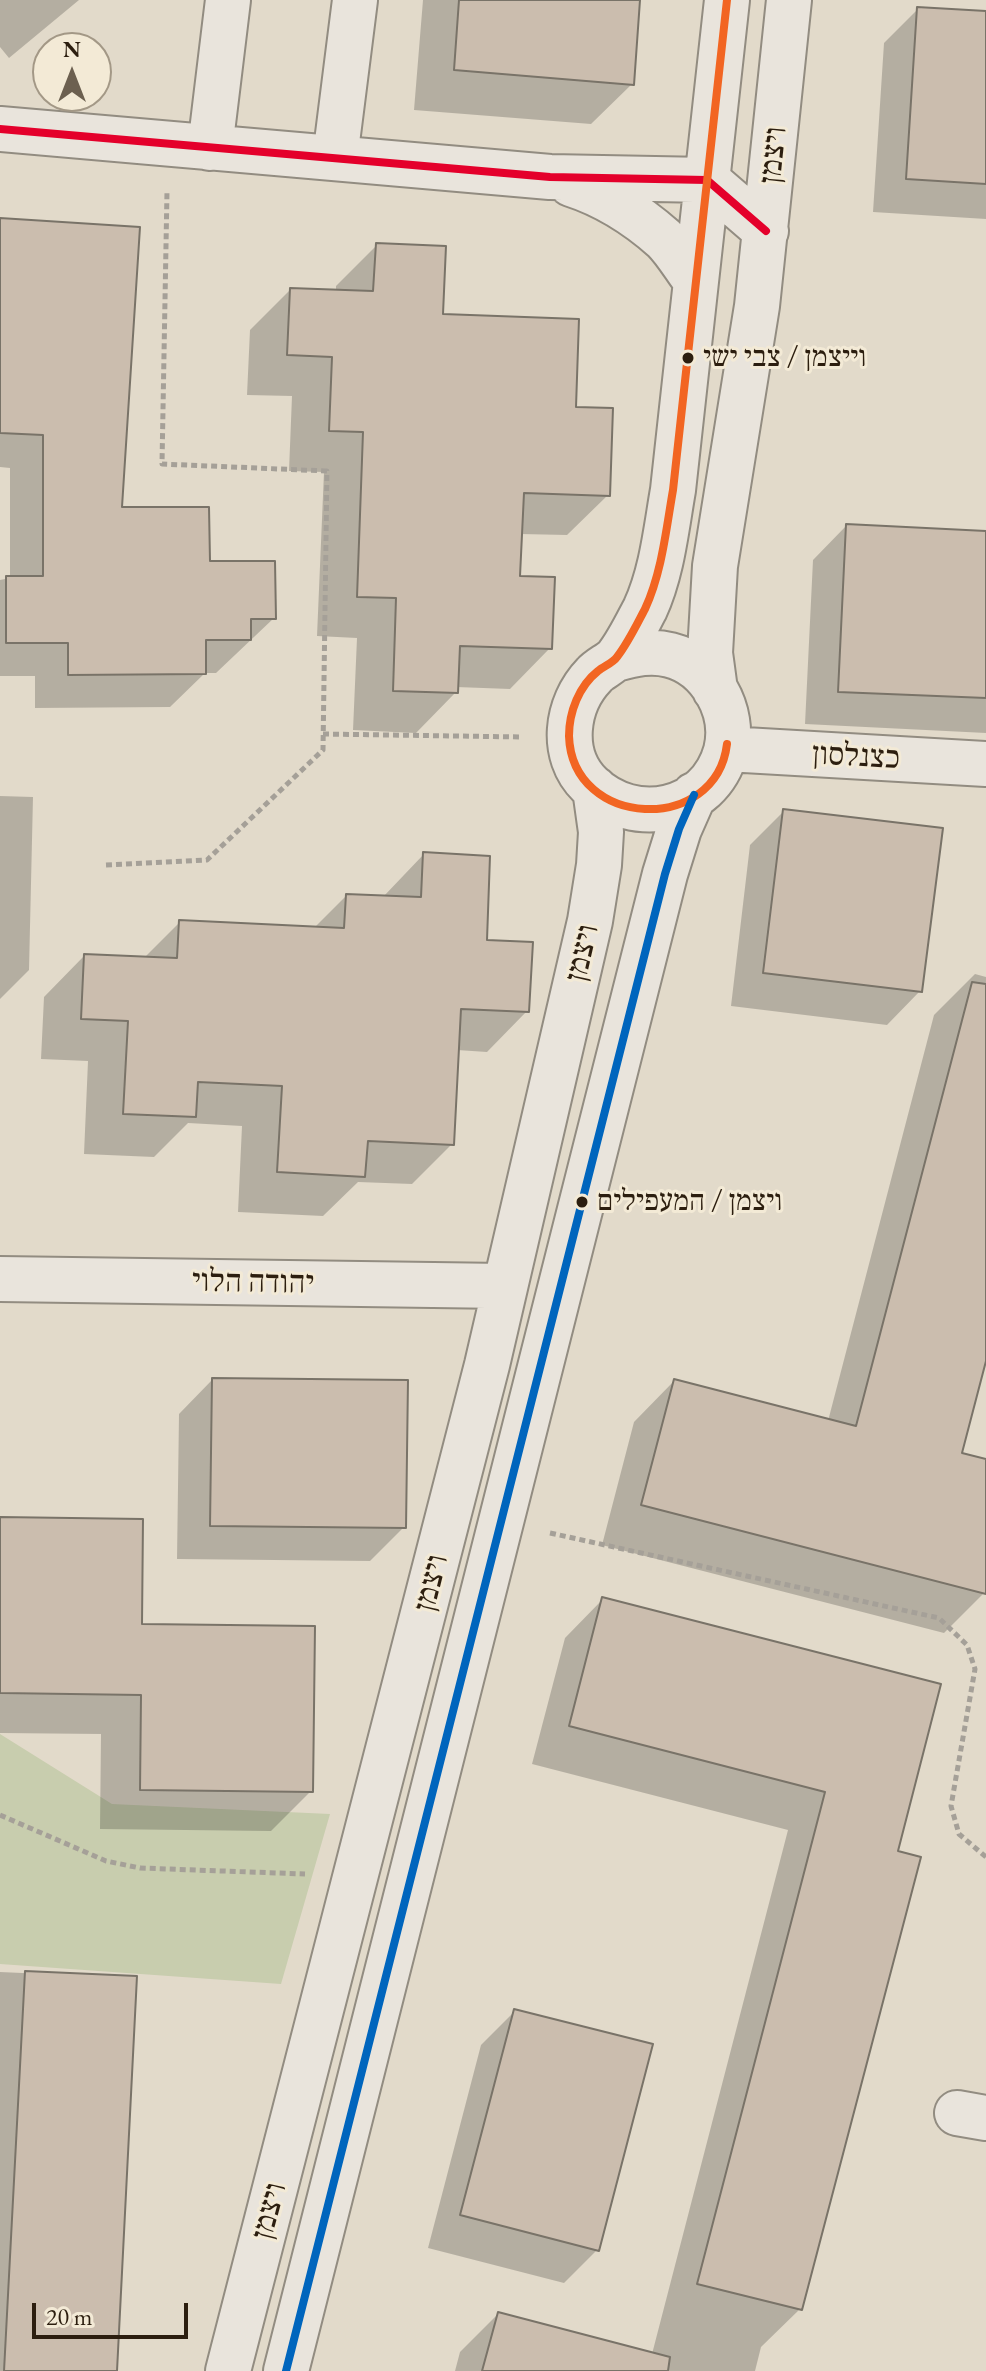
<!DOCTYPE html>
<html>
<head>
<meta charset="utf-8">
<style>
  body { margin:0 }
  #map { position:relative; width:986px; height:2371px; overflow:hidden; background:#e2daca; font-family:"EB Garamond",serif }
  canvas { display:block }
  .north { position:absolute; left:32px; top:32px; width:80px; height:80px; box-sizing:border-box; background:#f3ead6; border:2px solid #a39886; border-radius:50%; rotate:0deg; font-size:22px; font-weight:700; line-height:32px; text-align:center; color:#2c1e0f }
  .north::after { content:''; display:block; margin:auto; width:28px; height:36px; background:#6c6050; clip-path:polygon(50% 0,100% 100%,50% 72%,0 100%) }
  .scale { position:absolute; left:32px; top:2303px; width:156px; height:36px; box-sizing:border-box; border:4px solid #2c1e0f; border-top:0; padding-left:10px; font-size:24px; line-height:28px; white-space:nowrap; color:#2c1e0f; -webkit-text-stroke:6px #f3ead6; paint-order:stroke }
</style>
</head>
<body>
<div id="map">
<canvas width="986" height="2371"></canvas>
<div class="north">N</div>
<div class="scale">20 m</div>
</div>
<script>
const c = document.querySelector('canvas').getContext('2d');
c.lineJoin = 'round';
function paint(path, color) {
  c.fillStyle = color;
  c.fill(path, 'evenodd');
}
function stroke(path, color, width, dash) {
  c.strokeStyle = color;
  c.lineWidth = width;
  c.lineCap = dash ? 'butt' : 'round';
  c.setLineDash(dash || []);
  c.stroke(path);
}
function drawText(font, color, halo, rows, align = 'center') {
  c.font = font + ' "EB Garamond","Frank Ruhl Libre",serif';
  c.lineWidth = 6;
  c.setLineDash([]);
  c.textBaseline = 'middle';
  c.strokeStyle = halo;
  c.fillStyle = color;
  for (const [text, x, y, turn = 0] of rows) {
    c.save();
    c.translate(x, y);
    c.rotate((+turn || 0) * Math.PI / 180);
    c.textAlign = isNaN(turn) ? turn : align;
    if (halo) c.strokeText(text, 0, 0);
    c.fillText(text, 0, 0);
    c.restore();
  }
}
paint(new Path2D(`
  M 0,1734 L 112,1804 L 330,1814 L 281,1984 L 0,1964 Z`), '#c8cdae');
paint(new Path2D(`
  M 0,0 L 79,0 L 9,58 L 0,47 Z
  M 423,0 L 638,0 L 632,84 L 591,124 L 414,110 Z
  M 918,9 L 986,13 L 986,219 L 873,212 L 884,43 Z
  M 0,220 L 120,509 L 208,563 L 274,618 L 216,673 L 205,673 L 170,707 L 35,708 L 35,676 L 0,676 L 0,580 L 10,578 L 10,468 L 0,467 Z
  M 376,246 L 441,316 L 574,409 L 608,495 L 567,535 L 520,534 L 518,578 L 550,648 L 510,689 L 456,687 L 456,692 L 416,733 L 353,730 L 357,638 L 317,636 L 324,472 L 289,471 L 292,396 L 247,395 L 250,330 L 290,290 L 336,291 L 336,286 Z
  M 846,526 L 986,533 L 986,733 L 805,724 L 813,560 Z
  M 0,796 L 33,797 L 29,970 L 0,999 Z
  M 784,811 L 920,991 L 887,1025 L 731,1006 L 750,845 Z
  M 424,854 L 485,942 L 527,1011 L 487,1052 L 457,1050 L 452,1144 L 412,1184 L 358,1182 L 323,1216 L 238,1212 L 242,1126 L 188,1123 L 154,1157 L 84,1154 L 88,1061 L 41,1059 L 44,997 L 84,956 L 143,959 L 180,922 L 314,928 L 346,896 L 383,897 Z
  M 975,974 L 986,977 L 986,1353 L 959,1454 L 986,1461 L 984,1593 L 944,1633 L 602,1545 L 634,1422 L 674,1381 L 828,1421 L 934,1015 Z
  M 212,1380 L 404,1527 L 370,1561 L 177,1559 L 179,1414 Z
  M 0,1519 L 140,1626 L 311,1791 L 271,1831 L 100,1829 L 101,1734 L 0,1733 Z
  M 603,1599 L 895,1853 L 800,2309 L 761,2347 L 755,2371 L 455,2371 L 460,2352 L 498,2314 L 652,2354 L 788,1830 L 532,1764 L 565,1638 Z
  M 0,1972 L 135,1978 L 114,2371 L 0,2371 Z
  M 515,2011 L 597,2250 L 564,2283 L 428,2248 L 481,2045 Z`), '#0003');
const building = new Path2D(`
  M 459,0 L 640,0 L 634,85 L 454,70 Z
  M 917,7 L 986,11 L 986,184 L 906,179 Z
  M 0,218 L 140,227 L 122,507 L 209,507 L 210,561 L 275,561 L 276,619 L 251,619 L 251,640 L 206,640 L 206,674 L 68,675 L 68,643 L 6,643 L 6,576 L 43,576 L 43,435 L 0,433 Z
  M 376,243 L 446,246 L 443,314 L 579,319 L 576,407 L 613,408 L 610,496 L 524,493 L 520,576 L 555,577 L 552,649 L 460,646 L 458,693 L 393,691 L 396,598 L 357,597 L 363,432 L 329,431 L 332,357 L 287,355 L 290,288 L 373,291 Z
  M 846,524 L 986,531 L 986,698 L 838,692 Z
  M 783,809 L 943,828 L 922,992 L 763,973 Z
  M 423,852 L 490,856 L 487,940 L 533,942 L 529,1012 L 461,1009 L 454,1145 L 368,1141 L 365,1177 L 277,1172 L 282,1086 L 198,1082 L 196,1117 L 123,1114 L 128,1021 L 81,1019 L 84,954 L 177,958 L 179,920 L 344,928 L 346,894 L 421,897 Z
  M 972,982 L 986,984 L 986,1361 L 962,1453 L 986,1459 L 986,1594 L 641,1505 L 674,1379 L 856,1426 Z
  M 212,1378 L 408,1380 L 406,1528 L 210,1526 Z
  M 0,1517 L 143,1519 L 142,1624 L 315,1626 L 313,1792 L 140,1790 L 141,1695 L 0,1693 Z
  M 602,1597 L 941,1684 L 898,1851 L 921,1857 L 802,2310 L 697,2284 L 825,1792 L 569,1726 Z
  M 25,1971 L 137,1976 L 117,2371 L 4,2371 Z
  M 514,2009 L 653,2044 L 599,2251 L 460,2215 Z
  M 498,2312 L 670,2357 L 668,2371 L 482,2371 Z`);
paint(building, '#cbbdae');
stroke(building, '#797368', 2);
const minor = new Path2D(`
  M 0,129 L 550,177 L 707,180 L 766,231
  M 210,148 L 228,0
  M 335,158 L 355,0
  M 571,184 C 605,195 637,215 664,239 C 676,251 685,267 695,280
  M 616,659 C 634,654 651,650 670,655 C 710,665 736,711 726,751 C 709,813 634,828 590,785 C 559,755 566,704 594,675 C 600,668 611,664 617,657 C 628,643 637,624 645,609 C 662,572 666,530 673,490 L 727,0
  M 715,690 L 710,653 L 715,566 L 757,306 L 789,0
  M 727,749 L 986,764
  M 0,1279 L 505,1286
  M 957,2113 L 986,2118
  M 228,2371 L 487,1365 L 590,921 L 599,865 L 601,832 L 595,789
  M 286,2371 L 665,874 L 679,829 L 694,795`);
stroke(minor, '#928c81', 48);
stroke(new Path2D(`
  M 323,734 L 522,737
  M 106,865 L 207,860 L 323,750 L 327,471 L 162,464 L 167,191
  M 550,1533 L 939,1618 L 967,1645 L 975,1669 L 951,1806 L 959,1834 L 986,1857
  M 0,1815 L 106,1861 L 140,1868 L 305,1874`), '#a5a098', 5, [6, 4]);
stroke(minor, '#e9e4dc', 44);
stroke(new Path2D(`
  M 0,129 L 550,177 L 707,180 L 766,231`), '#e4002b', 8);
stroke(new Path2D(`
  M 727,744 C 716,835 572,829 569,736 C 569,712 579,686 598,671 C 604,666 613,663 617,657 C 628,643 637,624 645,609 C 662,572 666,530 673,490 L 727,0`), '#f26522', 8);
stroke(new Path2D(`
  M 286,2371 L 665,874 L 679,829 L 694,795`), '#0065bd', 8);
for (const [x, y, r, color] of [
  [688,358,7,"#2c1e0f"],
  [582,1202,7,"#2c1e0f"]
]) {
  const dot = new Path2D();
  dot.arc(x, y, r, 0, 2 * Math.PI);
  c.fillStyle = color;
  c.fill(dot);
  stroke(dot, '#f3ead6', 3);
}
drawText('30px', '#2c1e0f', '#f3ead6', [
  ["וייצמן / צבי ישי",703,358],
  ["ויצמן / המעפילים",597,1202]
], 'left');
drawText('32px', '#2c1e0f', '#f3ead6', [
  ["ויצמן",774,155,-84],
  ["כצנלסון",856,757,3],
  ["ויצמן",583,953,-77],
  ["יהודה הלוי",253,1283,1],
  ["ויצמן",432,1583,-76],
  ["ויצמן",270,2211,-75]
]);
</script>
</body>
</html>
